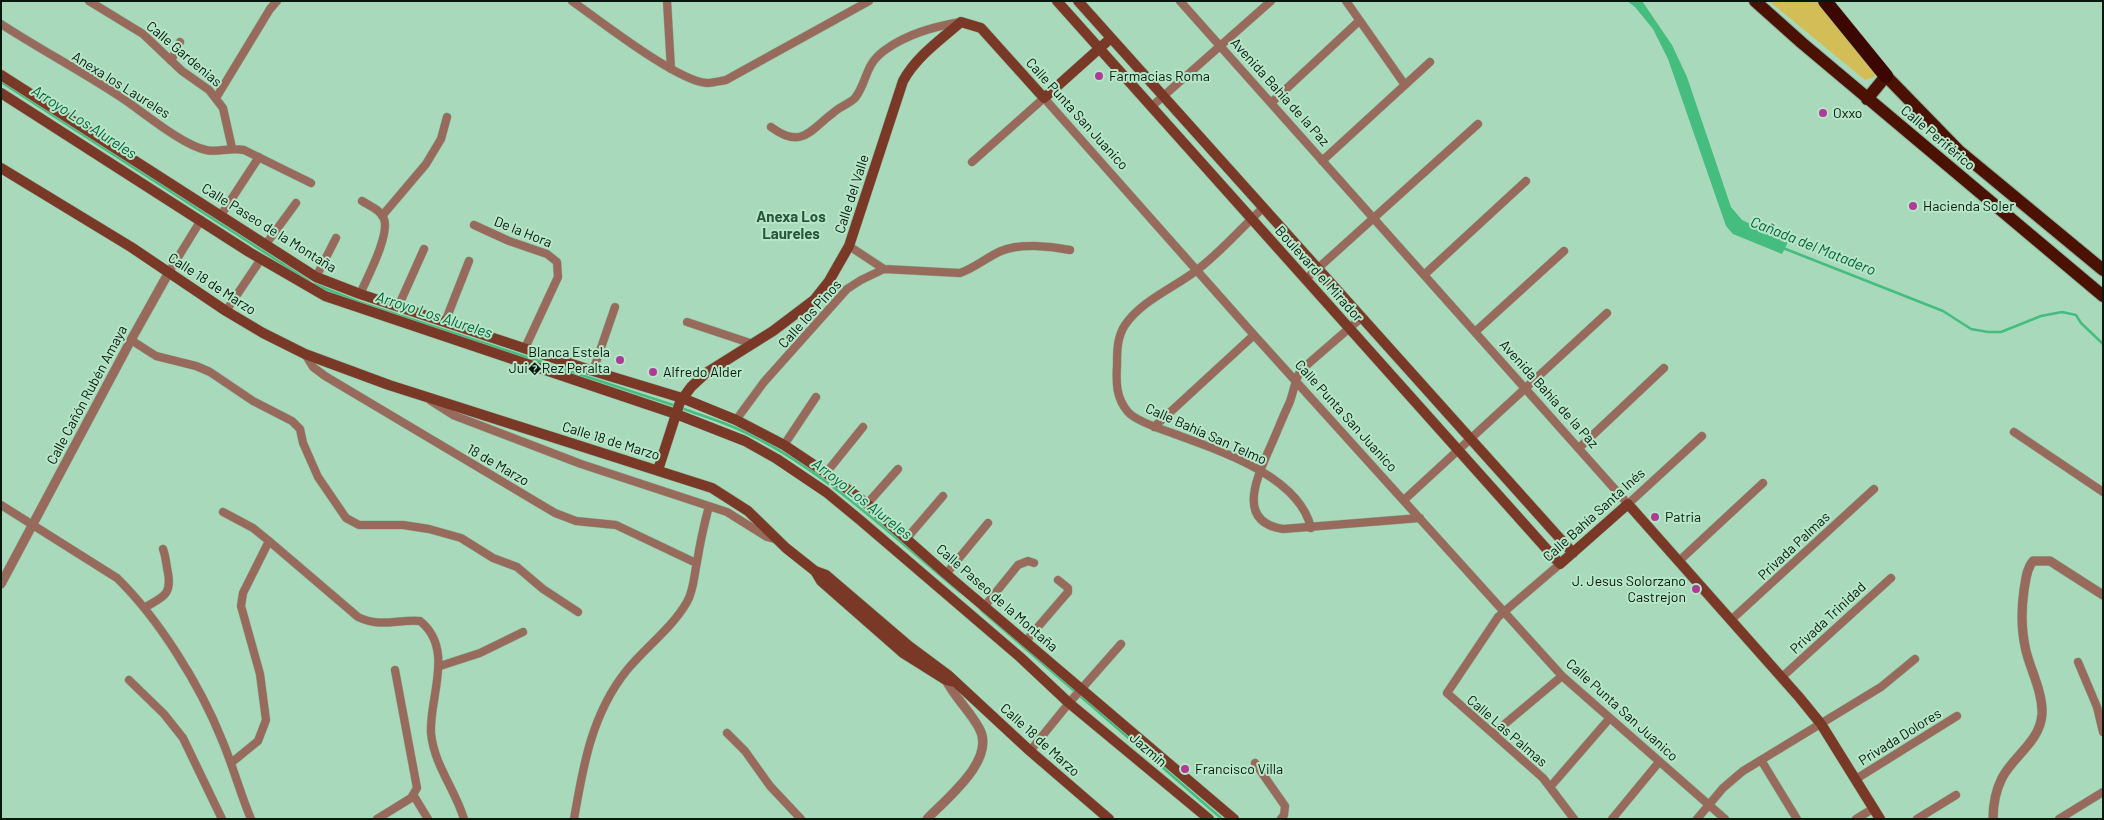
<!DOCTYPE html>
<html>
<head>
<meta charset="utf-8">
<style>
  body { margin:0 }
  #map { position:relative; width:2104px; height:820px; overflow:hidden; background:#a9d9bb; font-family:Barlow,sans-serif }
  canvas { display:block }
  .frame { position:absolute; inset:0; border:2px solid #06180e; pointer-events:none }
</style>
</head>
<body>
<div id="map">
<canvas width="2104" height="820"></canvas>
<div class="frame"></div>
</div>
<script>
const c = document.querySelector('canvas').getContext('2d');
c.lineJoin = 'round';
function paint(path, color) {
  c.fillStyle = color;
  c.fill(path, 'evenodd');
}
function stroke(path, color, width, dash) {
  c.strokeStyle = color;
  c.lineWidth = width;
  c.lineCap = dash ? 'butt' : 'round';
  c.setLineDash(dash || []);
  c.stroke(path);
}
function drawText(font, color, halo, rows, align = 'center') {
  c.font = font + ' Barlow,sans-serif';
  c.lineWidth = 4;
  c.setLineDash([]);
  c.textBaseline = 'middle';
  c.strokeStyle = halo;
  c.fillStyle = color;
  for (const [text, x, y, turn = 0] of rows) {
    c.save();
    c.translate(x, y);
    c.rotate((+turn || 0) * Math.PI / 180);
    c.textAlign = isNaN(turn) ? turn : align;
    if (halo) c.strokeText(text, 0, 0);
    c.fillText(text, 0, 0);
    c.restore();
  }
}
paint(new Path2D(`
  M 1769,1 L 1816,1 L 1876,73 L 1874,77 L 1865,80 Z`), '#d3bd57');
paint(new Path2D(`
  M 1627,1 L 1642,1 L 1672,45 L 1687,77 L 1731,207 L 1742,220 L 1788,242 L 1782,254 L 1733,234 L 1726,226 L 1668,59 L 1653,29 L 1635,7 Z`), '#44bd7f');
stroke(new Path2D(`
  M 1,82 L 309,281
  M 1783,248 L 1943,311 L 1971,329 L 1988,332 L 2001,332 L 2041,316 L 2062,312 L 2076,315 L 2081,323 L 2103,344
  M 314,284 L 359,302 L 676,406
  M 681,408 C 700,415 720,421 738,429 C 819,465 892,536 960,592
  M 981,610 L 1222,819`), '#44bd7f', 2.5);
const minor = new Path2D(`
  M 89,1 L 143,34 L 182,71 L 209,90 L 223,108 L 232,148
  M 572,1 C 599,20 678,82 707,83 C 713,83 720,81 726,80 L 869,1
  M 667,1 L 671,69
  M 1180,1 L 1628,504 L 1702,436
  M 1346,1 L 1405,85
  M 1,24 C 41,50 83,72 122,98 C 143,112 182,145 206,150 C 218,153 229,147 244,150 L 311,183
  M 171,61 L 180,42
  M 216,98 L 270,9 L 277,1
  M 1271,103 L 1359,21
  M 1151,107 L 1271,1
  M 771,127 C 802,150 810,130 833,113 C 839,107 849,104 855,98 C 868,81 864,65 885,50 C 907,34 933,27 960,22
  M 1322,161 L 1430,62
  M 972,162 L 1044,98 L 1254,335 L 1562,676 L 1725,819
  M 1263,208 C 1241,228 1221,252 1197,270 C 1174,288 1142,300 1125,325 C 1117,337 1117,351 1117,365 C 1116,383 1116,398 1128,412 C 1136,421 1160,429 1172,433 C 1217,450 1299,475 1311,528
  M 221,215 L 259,157
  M 382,216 L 426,164 L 441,139 L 447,117
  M 474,225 L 509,241 L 547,254 L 557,262 L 558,277 L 525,348
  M 266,244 L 296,203
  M 849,246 L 884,269
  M 169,272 L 201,220
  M 1424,275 L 1526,181
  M 316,277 L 336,238
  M 1306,279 L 1478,124
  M 360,294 C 367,278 390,235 384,219 C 381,210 370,206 362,201
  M 398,307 L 424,249
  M 226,311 L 261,259
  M 1361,318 L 1301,370 C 1294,380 1294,394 1288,406 C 1281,421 1275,437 1268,452 C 1256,480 1237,522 1283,529 L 1420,518
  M 445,322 L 469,261
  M 687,322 L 753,344
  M 1475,332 L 1564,251
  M 131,340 L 156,356 L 196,366 L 210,372 L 253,401 L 292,421 L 300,429 L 303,443 L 318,477 L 346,518 L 359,525 L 403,525 L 429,529 L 461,538 L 493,558 L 517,567 L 543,589 L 578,612
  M 305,354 L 313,367 L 325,376 L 555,513 L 576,521 L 616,525 L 696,563
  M 593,371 L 615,307
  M 431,401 L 453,415 L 581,464 L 727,512 L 767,537 L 778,540
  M 736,420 L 764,382 L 847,289 L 861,280 L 884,269 L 960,273 C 975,268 987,257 1001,251 C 1019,243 1051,246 1070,250
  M 1154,427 L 1254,335
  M 2014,432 L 2103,492
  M 784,445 L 816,397
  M 1579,448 L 1664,368
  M 826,473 L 863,427
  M 1404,500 L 1607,313
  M 867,504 L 898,469
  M 1,505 L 117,578 C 159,619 200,685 222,740 C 233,766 240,793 251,819
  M 223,512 L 253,528 L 269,541 L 358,617 C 381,628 397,619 420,621 C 455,649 429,697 431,733 C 434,765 455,789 464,819
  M 907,538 L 943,496
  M 1679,561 L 1763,483
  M 1560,564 L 1498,617 L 1447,693 L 1543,778 L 1574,819
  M 946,574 L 988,523
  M 984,607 L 1018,565 L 1028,561 L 1034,563
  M 144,608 C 162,597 172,596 168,573 C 166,564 166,557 163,549
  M 1731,620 L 1874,489
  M 1025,642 L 1068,592 L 1068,588 L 1058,580
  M 2078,662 L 2097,707 L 2103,732
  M 440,666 L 480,653 L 523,632
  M 1782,677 L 1891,578
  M 129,680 L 164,714 L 183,738 L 222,819
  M 727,733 L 745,751 L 770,786 L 801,819
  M 1494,733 L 1562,676
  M 1030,751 L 1069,703 L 1121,644
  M 1761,760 L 1797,819
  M 231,763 L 258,741 L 266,720 L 260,674 L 241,606 L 243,593 L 269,541
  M 1255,763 L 1285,806 L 1284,815 L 1281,819
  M 1856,779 L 1957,716
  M 1551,786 L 1609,719
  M 414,796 L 428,819
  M 377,819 L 411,798 L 417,788 L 395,670
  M 574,819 C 583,766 592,713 627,670 C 646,647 672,628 687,602 C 694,590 694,575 697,562 C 700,543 704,525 709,506
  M 1612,819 L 1659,762
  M 1697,819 L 1723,788 L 1743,771 L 1881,687 L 1915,659
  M 1856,819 L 1874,808
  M 1917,819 L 1956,795
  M 2059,819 L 2103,792`);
const tertiary = new Path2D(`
  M 1,584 L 131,340 L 169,272
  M 927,819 C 947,798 997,759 979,728 C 970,711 955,698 946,680 L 948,675
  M 1993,819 C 1993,805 1996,790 2002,778 C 2014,755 2040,742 2042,714 C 2043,693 2031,671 2026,651 C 2021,630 2021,611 2024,590 C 2026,580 2026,569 2033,561 L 2050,561 L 2103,595`);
const secondary = new Path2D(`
  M 1057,1 L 1560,564 L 1628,504 L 1799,697 L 1821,724 L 1880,819
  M 1078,1 L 1573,553
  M 1,75 L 316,277 L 360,294 L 593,371 L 682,398 L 736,420 L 784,445 L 826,473 L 867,504 L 946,574 L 1234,819
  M 1,93 L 249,252 L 325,296 L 676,414 L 745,441 L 777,459 L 826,492 L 860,520 L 1020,657 L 1069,703 L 1209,819
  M 1,168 L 131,247 L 226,311 L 263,333 L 305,354 L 389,385 L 712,488 L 748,511 L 786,548 L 815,571 L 821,581 L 903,653 L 946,680 L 954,682
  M 658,470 L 680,402 L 691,387 L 706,373 L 773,331 L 814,300 L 829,281 L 849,246 L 903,81 C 916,57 940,40 961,22 L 981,28 L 1044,98 L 1111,38
  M 815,571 L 826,575 L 909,646 L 948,675 L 1030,751 L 1109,819`);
const trunk = new Path2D(`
  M 1755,1 L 1802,43 L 2103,296
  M 1867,99 L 1886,76 L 1958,150 L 2103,270`);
const motorway = new Path2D(`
  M 1825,1 L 1886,76`);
stroke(minor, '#8cb69c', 9);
stroke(tertiary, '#8cb69c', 10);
stroke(secondary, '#8cb69c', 11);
stroke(trunk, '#8cb69c', 14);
stroke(motorway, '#8cb69c', 15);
stroke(minor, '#986a5c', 8);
stroke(tertiary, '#986a5c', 9);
stroke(secondary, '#7a3926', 10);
stroke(trunk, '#4b1204', 12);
stroke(motorway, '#3c0700', 14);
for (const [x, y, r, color] of [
  [1099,76,5,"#ae3c96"],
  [1823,113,5,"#ae3c96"],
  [1913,206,5,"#ae3c96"],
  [620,360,5,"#ae3c96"],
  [653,372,5,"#ae3c96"],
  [1655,517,5,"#ae3c96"],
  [1696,589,5,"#ae3c96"],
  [1185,769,5,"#ae3c96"]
]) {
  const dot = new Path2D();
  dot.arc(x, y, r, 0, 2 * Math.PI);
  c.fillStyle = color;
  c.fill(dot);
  stroke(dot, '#b6e6c7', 2);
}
drawText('14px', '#06180e', '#b6e6c7', [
  ["Calle Gardenias",184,54,40],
  ["Anexa los Laureles",121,85,32],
  ["Avenida Bahía de la Paz",1280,92,48],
  ["Calle Punta San Juanico",1077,114,48],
  ["Calle Periférico",1938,138,40],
  ["Calle del Valle",852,194,-72],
  ["Calle Paseo de la Montaña",269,228,32],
  ["De la Hora",523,232,22],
  ["Boulevard el Mirador",1319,274,48],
  ["Calle 18 de Marzo",212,284,33],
  ["Calle los Pinos",810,314,-48],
  ["Avenida Bahía de la Paz",1549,394,48],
  ["Calle Cañón Rubén Amaya",87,395,-62],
  ["Calle Punta San Juanico",1346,416,48],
  ["Calle Bahía San Telmo",1206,434,24],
  ["Calle 18 de Marzo",611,441,17],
  ["18 de Marzo",498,465,30],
  ["Calle Bahía Santa Inés",1594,515,-42],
  ["Privada Palmas",1794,546,-43],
  ["Calle Paseo de la Montaña",997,598,41],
  ["Privada Trinidad",1828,618,-43],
  ["Calle Punta San Juanico",1622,710,42],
  ["Calle Las Palmas",1507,731,41],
  ["Privada Dolores",1900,737,-32],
  ["Calle 18 de Marzo",1040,740,42],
  ["Jazmín",1148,750,41]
]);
drawText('14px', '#06180e', '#b6e6c7', [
  ["Farmacias Roma",1109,76],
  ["Oxxo",1833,113],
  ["Hacienda Soler",1923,206],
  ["Blanca Estela",610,352,"right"],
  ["Jui�Rez Peralta",610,368,"right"],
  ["Alfredo Alder",663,372],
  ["Patria",1665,517],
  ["J. Jesus Solorzano",1686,581,"right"],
  ["Castrejon",1686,597,"right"],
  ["Francisco Villa",1195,769]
], 'left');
drawText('italic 15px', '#03623a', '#b6e6c7', [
  ["Arroyo Los Alureles",84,122,33],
  ["Cañada del Matadero",1813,246,22],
  ["Arroyo Los Alureles",434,315,18],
  ["Arroyo Los Alureles",862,499,38]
]);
drawText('bold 15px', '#29553c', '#b6e6c7', [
  ["Anexa Los",791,217],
  ["Laureles",791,234]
]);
</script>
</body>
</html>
